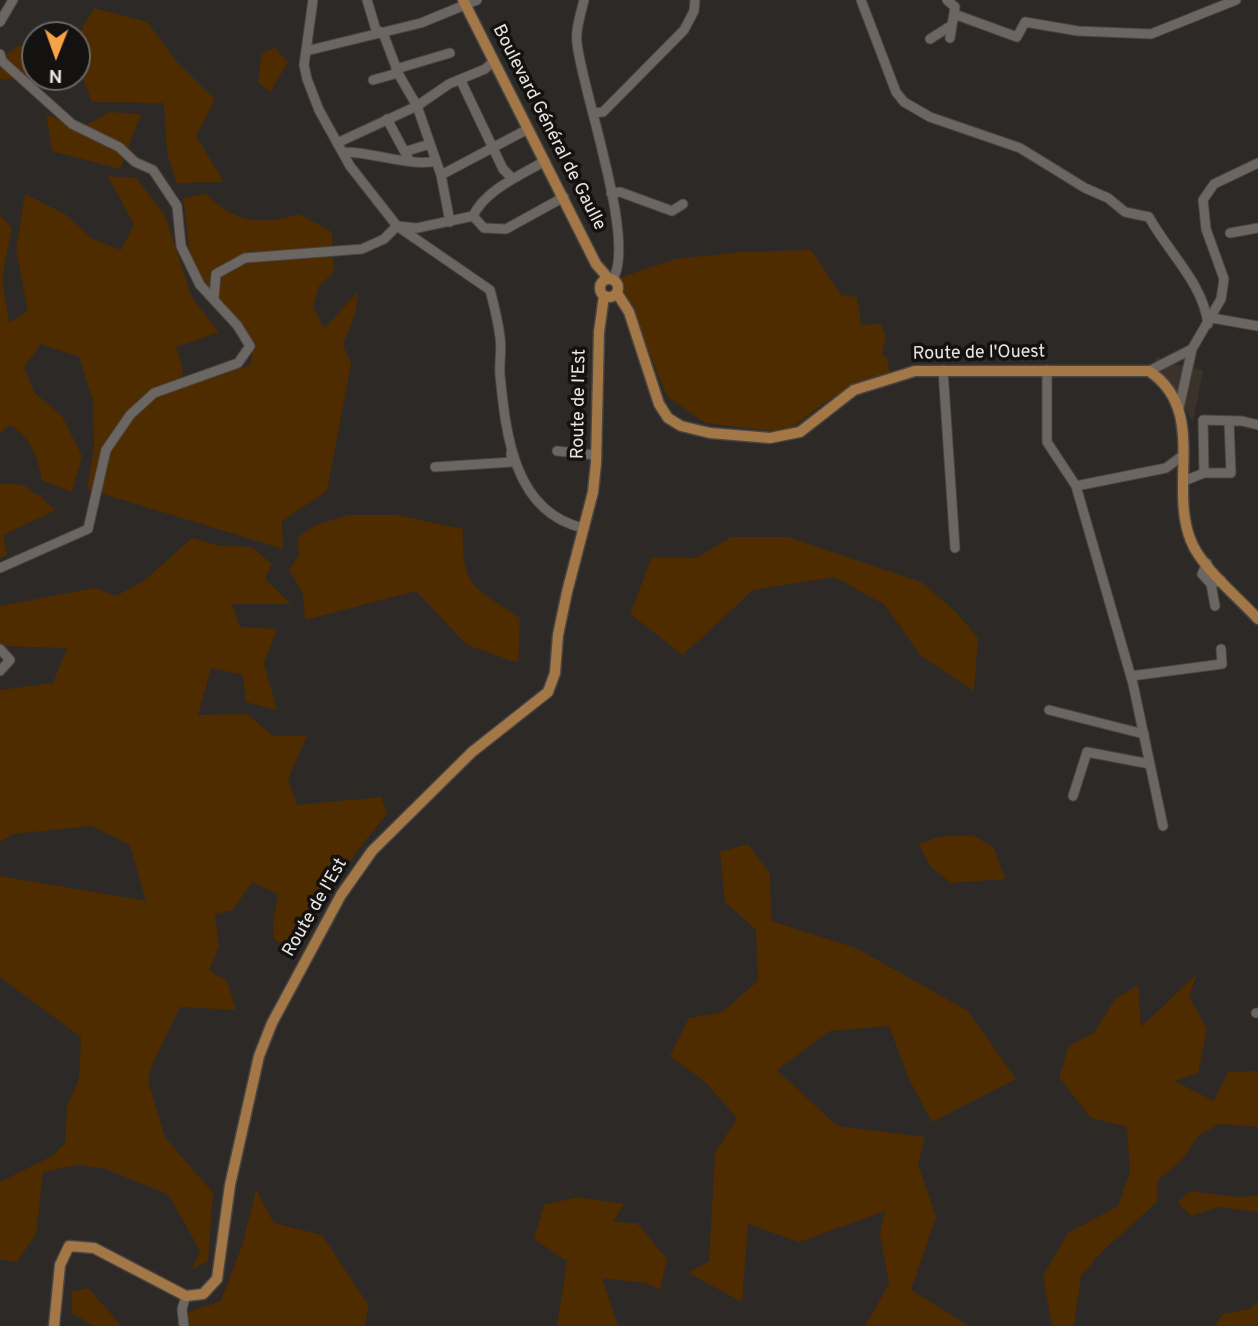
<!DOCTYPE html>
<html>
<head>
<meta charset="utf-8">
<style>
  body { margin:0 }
  #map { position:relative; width:1258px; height:1326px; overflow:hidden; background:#2d2926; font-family:Overpass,sans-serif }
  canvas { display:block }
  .north { position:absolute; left:21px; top:21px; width:70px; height:70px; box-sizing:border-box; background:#141211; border:2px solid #696765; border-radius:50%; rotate:181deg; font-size:19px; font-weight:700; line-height:28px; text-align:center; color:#e9e7e4 }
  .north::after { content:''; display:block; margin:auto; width:24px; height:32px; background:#f6a247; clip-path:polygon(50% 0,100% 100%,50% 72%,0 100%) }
</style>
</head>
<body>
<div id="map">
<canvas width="1258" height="1326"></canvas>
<div class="north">N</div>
</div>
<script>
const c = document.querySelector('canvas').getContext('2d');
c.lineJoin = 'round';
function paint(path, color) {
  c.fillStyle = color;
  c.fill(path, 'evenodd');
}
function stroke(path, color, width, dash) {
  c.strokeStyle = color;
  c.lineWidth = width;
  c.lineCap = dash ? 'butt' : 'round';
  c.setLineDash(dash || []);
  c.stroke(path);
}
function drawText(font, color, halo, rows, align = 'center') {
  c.font = font + ' Overpass,sans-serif';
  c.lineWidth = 7;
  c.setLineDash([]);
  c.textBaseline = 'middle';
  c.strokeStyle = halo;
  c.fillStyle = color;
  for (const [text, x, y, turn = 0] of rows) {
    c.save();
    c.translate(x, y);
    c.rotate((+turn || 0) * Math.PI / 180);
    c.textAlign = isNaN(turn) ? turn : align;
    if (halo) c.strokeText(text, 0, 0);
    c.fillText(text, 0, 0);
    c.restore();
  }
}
paint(new Path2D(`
  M 1157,356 L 1168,363 L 1203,370 L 1193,422 L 1180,399 L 1152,368 Z`), '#3b322a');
paint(new Path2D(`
  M 95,8 L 147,22 L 177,62 L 215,99 L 196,136 L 224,182 L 177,183 L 167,154 L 164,103 L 92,102 C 76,57 66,49 95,8 Z
  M 18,46 L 35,46 L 35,77 L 48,78 L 0,79 L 0,59 Z
  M 275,47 L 288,63 L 270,92 L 258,82 L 262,54 Z
  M 110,112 L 141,114 L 120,169 L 52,151 L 46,114 L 81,128 Z
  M 108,176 L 136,178 L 165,215 L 192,298 L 219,332 L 176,347 L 183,369 L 180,387 L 250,365 L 254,345 L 241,324 L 192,269 L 183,198 L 206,194 C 236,223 261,226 299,214 L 332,232 L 334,272 L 319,286 L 313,307 L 324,328 L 358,292 L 356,311 L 343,345 L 351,364 L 327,491 L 282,521 L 283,549 L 87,489 L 94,448 L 93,400 L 79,357 L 41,344 L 24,367 L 34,392 L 62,416 L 82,456 L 72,492 L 42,480 C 38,457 30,437 10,425 L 0,434 L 0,215 L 12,228 L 2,278 L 9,323 L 28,311 L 16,250 L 25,194 L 65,214 L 91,238 L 121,250 L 134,225 Z
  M 811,250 L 841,295 L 857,297 L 861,325 L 881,324 L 886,336 L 882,354 L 887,357 L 890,376 C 844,384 822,404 786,433 L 705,423 L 667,396 L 619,278 L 675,259 L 741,252 Z
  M 0,483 L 24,485 L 37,495 L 45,495 L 41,498 L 56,510 L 3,535 L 7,555 L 0,558 Z
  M 348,515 L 397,515 L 463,529 C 461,589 475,587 520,618 L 518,663 L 467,645 L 416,591 L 305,620 L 303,594 L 289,570 L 299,554 L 297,538 L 316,525 Z
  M 731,537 L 788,537 L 921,582 L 954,610 L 978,638 L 974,691 L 920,655 L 885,605 L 835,577 L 753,590 L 683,655 L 630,614 L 652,557 L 696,558 Z
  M 192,538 L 221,546 L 251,547 L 272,564 L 265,579 L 291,604 L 232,604 L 240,627 L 277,629 L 264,663 L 277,710 L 246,702 L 243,675 L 211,668 L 198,715 L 247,714 L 273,736 L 307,736 L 288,779 L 297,805 L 381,797 L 387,813 L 339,875 L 292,952 L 274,939 L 273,923 L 278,894 L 252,882 L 233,910 L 215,914 L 219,946 L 209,970 L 227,981 L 236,1010 L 180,1007 L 152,1065 L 148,1081 L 165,1137 L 213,1193 L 208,1261 L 192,1269 L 200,1251 L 168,1194 L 103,1168 L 76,1165 L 43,1172 L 36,1234 L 17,1262 L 0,1259 L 0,1182 L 52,1156 L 65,1144 L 67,1107 L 79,1079 L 81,1037 L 0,977 L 0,876 L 146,901 L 130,845 L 91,826 L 13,834 L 0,842 L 0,690 L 53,683 L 67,648 L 0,646 L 0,606 L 95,588 L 116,596 L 145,580 Z
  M 973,835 L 994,848 L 1005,879 L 951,883 L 930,866 L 919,845 L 937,837 Z
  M 748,844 L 770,874 L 771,921 L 856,948 L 968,1011 L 1016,1079 L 932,1122 L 909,1079 L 889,1026 L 830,1031 L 777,1070 L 837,1126 L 925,1137 L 918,1164 L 936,1217 L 911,1290 L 969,1326 L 865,1326 L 889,1284 L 880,1233 L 885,1211 L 799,1242 L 748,1224 L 742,1302 L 688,1273 L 709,1261 L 715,1153 L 737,1118 L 703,1080 L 670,1056 L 689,1018 L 722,1012 L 758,981 L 756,930 L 725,902 L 720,852 Z
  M 1197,974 L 1189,997 L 1207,1029 L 1198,1073 L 1174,1081 L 1214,1101 L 1228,1072 L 1258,1071 L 1258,1127 L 1219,1124 L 1198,1136 L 1181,1161 L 1158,1180 L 1157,1202 L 1106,1248 L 1081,1275 L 1074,1326 L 1052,1326 L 1043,1276 L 1068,1233 L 1118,1206 L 1130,1172 L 1127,1127 L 1091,1118 L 1059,1077 L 1069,1046 L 1094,1033 L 1115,999 L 1138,985 L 1141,1027 Z
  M 256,1190 L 274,1223 L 322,1235 L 369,1306 L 364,1326 L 177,1326 L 177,1316 L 221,1301 L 242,1246 Z
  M 1190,1191 L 1237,1197 L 1258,1196 L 1258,1212 L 1218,1207 L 1191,1216 L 1178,1202 Z
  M 578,1197 L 624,1204 L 613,1222 L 637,1223 L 667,1259 L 660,1290 L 647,1283 L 602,1278 L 618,1326 L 557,1326 L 567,1261 L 534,1239 L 544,1205 Z
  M 88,1288 L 119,1323 L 121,1326 L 94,1326 L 72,1313 L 72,1292 Z
  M 1258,1301 L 1258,1326 L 1214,1326 L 1223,1314 L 1250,1309 Z`), '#4f2b00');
const minor = new Path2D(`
  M 313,0 L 304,65 L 307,79 L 319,110 L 350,166 L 397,226 L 490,290 C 494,305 498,321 500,337 C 502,350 499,362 500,375 C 506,435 514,512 583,528
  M 367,0 L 376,30 L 383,33 L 399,75 L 417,106 L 441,175
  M 584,0 C 581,13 575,30 577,43 C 582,91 638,245 612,280
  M 861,0 L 896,92 L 904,102 L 930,117 L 1020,148 L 1085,188 L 1108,198 L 1125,212 L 1149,217 C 1168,252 1203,283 1208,324
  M 947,0 L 955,7 L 950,38
  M 954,14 L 1017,37 L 1025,22 L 1078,31 L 1151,34 L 1236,0
  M 0,22 L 13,0
  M 930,39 L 952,25
  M 306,51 L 421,23 L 477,0
  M 0,54 L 2,61 L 72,124 L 119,147 L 135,162 L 153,170 L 177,206 L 181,246 L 200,285 L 237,325 L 250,346 L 238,363 L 154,393 L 130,415 L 106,450 L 88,529 L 0,568
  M 396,69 L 450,53
  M 373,80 L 398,73
  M 461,81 L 503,169 L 513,179
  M 594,118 L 593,113 L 603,112 L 684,30 L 694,11 L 695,0
  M 387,119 L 409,160
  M 337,143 L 417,106 L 449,84 L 485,69 L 494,61
  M 407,151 L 430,144
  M 344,152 C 373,152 410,167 436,161
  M 611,193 L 620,192 L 672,211 L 683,204
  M 473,216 L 484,228 L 506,229 L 564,197
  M 450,222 L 441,175 L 528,129
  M 1230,233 L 1258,228
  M 214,298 L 216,274 L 245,258 L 362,249 L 384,239 L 397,226 L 417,228 L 473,216 C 485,190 521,175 545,161
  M 1212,318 L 1258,326
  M 943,370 L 955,548
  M 1047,370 L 1047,442 L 1076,486 L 1133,684 L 1163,826
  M 1149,371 L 1192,349
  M 1179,408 L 1192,349 L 1221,299 L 1224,279 L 1206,229 L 1203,200 L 1214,184 L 1258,163
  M 557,451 L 596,455
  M 435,467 L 512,462 L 511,453
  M 1204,473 L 1231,473 L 1229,421
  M 1184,481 L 1204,473 L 1203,420 L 1242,421 L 1258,425
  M 1076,486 L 1166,468 L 1182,456
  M 1207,563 L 1202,574 L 1211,584 L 1221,580
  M 1211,584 L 1215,606
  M 0,649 L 10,660 L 0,671
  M 1131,676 L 1222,664 L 1221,649
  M 1049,710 L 1144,734
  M 1073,796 L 1087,752 L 1150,764
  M 1256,1013 L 1258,1013
  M 184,1326 L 182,1309 L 186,1296`);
const major = new Path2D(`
  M 463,0 L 596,264 L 609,279
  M600 288a9 9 0 1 1 18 0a9 9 0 1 1-18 0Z
  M 617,293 L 629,312 L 659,404 L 668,418 L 681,426 L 710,433 L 770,438 L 800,432 L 854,390 L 915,371 L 1149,371 C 1208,410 1168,486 1191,541 C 1201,567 1239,598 1258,619
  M 54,1326 L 60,1265 L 69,1246 L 94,1248 L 186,1296 L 203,1294 L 217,1279 L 230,1185 L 259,1056 L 272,1023 L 341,895 L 372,851 L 472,752 L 548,692 L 555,673 L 558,635 L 567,592 L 593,492 L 596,463 L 599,332 L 604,296`);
stroke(minor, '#494542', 11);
stroke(major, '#494542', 13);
stroke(minor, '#6b6662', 9);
stroke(major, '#a37746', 10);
drawText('18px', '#e9e7e4', '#141211', [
  ["Boulevard Général de Gaulle",548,128,63],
  ["Route de l'Ouest",979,354,-1],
  ["Route de l'Est",580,404,-89],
  ["Route de l'Est",316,908,-60]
]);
</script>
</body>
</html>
